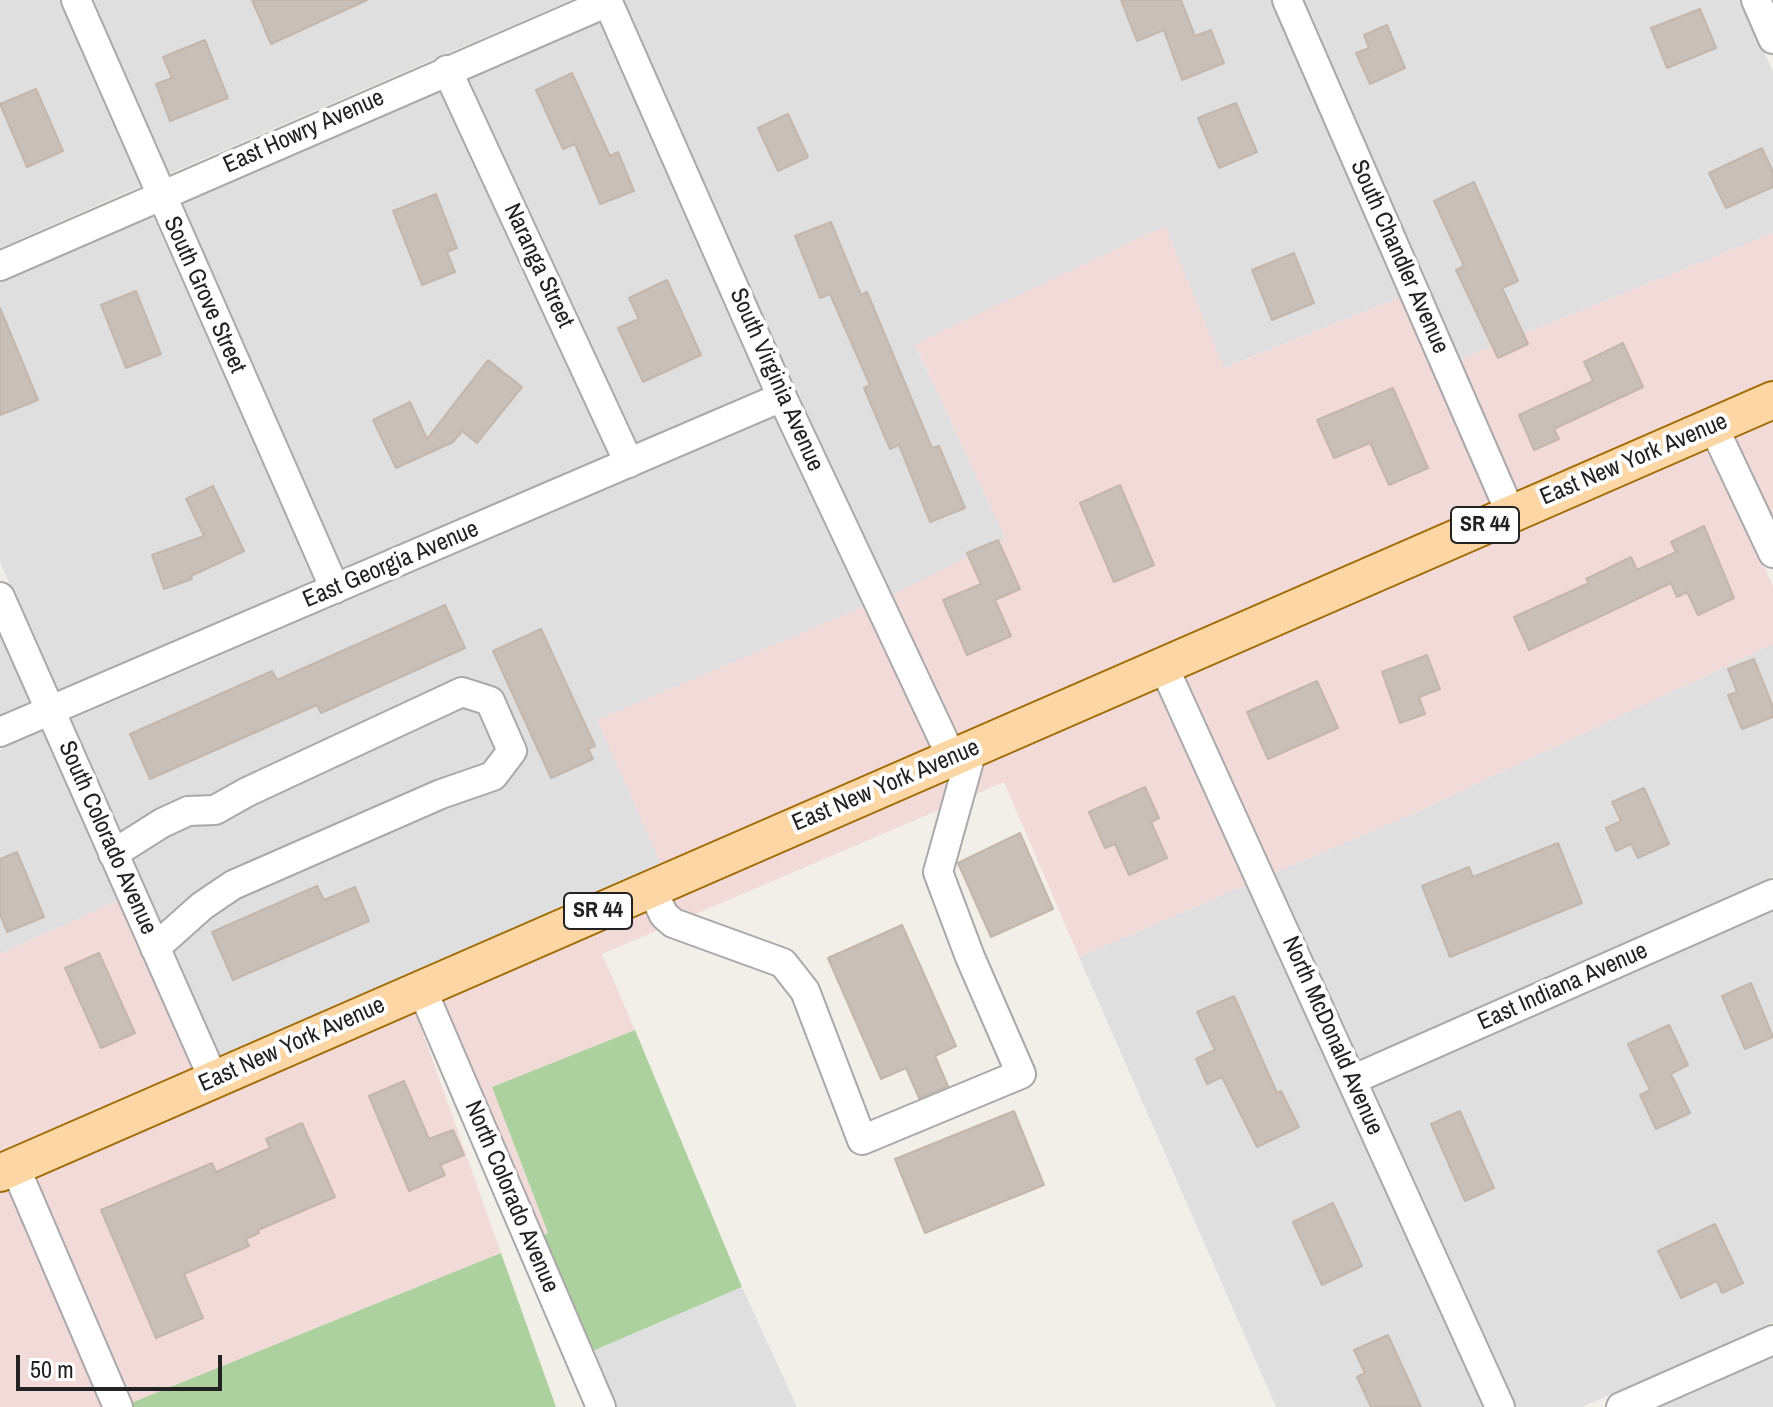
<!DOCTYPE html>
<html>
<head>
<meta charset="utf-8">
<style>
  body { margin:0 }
  #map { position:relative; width:1773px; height:1407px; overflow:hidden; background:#f2efe9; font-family:"Archivo Narrow",sans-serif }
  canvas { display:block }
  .scale { position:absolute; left:16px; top:1355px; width:206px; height:36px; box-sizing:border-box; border:4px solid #222; border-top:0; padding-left:10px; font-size:24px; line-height:28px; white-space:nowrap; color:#222; -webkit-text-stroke:6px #fff; paint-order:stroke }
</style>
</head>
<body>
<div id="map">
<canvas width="1773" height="1407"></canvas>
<div class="scale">50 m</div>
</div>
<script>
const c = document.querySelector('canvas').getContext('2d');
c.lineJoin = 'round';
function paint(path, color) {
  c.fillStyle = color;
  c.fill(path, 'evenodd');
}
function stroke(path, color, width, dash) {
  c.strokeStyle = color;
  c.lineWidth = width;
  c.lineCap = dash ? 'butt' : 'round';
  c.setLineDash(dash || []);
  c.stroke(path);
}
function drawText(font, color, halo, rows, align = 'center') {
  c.font = font + ' "Archivo Narrow",sans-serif';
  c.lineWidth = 8;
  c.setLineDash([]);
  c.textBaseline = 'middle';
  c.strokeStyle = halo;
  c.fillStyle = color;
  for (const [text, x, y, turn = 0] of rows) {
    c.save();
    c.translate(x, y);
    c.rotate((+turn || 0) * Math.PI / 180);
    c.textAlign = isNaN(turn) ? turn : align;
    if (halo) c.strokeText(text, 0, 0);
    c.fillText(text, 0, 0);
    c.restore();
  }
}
paint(new Path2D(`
  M 0,0 L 61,0 L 141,186 L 0,248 Z
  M 91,0 L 571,0 L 166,175 Z
  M 624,0 L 1271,0 L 1401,297 L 1223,368 L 1165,226 L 915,345 L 1006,539 L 891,595 L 795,391 Z
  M 1302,0 L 1741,0 L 1773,72 L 1773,233 L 1459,360 Z
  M 602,22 L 763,388 L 636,443 L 466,79 Z
  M 441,90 L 610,454 L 342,568 L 179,205 Z
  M 153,216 L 316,580 L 57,691 L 0,562 L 0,283 Z
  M 776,417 L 865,606 L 598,720 L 661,863 L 221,1058 L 70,720 Z
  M 0,632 L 31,701 L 0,715 Z
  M 1773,644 L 1773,876 L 1358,1060 L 1274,873 L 1410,815 Z
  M 44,731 L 119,900 L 0,954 L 0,749 Z
  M 1248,884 L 1340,1086 L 1485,1407 L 1276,1407 L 1079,957 Z
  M 1773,911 L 1773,1322 L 1582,1407 L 1515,1407 L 1372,1089 Z
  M 742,1287 L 797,1407 L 586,1407 L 569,1361 Z
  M 1773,1357 L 1773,1407 L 1661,1407 Z`), '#e0dfdf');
paint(new Path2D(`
  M 1165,226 L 1224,368 L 1401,297 L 1491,505 L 958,738 L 891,595 L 1005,538 L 915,344 Z
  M 1773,233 L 1773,382 L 1517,494 L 1459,360 Z
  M 1773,417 L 1773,520 L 1733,434 Z
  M 1707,446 L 1773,586 L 1773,644 L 1410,815 L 1274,873 L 1183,674 Z
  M 865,606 L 932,749 L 409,974 L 661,864 L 597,720 Z
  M 1157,685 L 1248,884 L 1079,957 L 1004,782 L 602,954 L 635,1030 L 492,1087 L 548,1233 L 527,1242 L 439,997 Z
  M 119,900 L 194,1071 L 0,1155 L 0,954 Z
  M 414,1008 L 501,1253 L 131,1403 L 34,1176 Z
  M 8,1187 L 102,1407 L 0,1407 L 0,1191 Z`), '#f2dad9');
paint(new Path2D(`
  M 635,1030 L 742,1287 L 569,1361 L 527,1242 L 548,1233 L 492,1087 Z
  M 501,1253 L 556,1407 L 133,1407 L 131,1403 Z`), '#add19e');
const building = new Path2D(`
  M 252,0 L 367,0 L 271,44 Z
  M 1121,0 L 1181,0 L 1195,36 L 1211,30 L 1224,63 L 1182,80 L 1164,30 L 1137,41 Z
  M 1700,9 L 1716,48 L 1667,68 L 1651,28 Z
  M 1387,25 L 1405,68 L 1370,84 L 1356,53 L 1369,48 L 1364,35 Z
  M 205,40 L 228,98 L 170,121 L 156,84 L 172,78 L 163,57 Z
  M 572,73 L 610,156 L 618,152 L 634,191 L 600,204 L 575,144 L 563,149 L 536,90 Z
  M 36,89 L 63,151 L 27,167 L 0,104 Z
  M 1236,103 L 1257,152 L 1219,168 L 1198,118 Z
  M 788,114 L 808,157 L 778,171 L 758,128 Z
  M 1762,148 L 1773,172 L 1773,187 L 1726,208 L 1709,173 Z
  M 1474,182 L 1518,281 L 1502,288 L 1528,344 L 1498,358 L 1456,270 L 1464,266 L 1434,201 Z
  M 436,194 L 457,248 L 447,252 L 455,272 L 422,285 L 393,211 Z
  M 831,222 L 861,295 L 867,292 L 932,448 L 939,446 L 965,508 L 930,522 L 899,445 L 890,449 L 864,388 L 870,385 L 830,294 L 820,298 L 795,236 Z
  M 1294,253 L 1314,303 L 1272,320 L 1252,270 Z
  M 667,280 L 701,355 L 643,382 L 618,328 L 639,319 L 629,298 Z
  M 136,291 L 161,354 L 126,368 L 101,305 Z
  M 0,308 L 38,400 L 0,415 Z
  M 1623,343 L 1643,387 L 1554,429 L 1559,439 L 1534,450 L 1519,415 L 1593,381 L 1584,362 Z
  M 488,360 L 522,387 L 477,443 L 462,431 L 453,442 L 396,468 L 373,420 L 410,402 L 427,439 Z
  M 1393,388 L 1428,468 L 1389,485 L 1370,443 L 1334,458 L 1317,420 Z
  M 1120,485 L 1154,565 L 1114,582 L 1080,503 Z
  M 213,486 L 244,551 L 191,576 L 192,579 L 164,589 L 152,555 L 204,536 L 186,499 Z
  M 1704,526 L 1734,598 L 1698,615 L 1687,592 L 1677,597 L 1671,583 L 1529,650 L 1514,617 L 1589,583 L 1586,579 L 1631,557 L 1637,570 L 1676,552 L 1671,542 Z
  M 998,540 L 1020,589 L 995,600 L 1011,636 L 967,655 L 943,600 L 981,584 L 967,553 Z
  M 445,605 L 465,648 L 321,713 L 317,705 L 150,779 L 130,734 L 272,671 L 277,680 Z
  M 541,629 L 595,746 L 588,749 L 593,759 L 551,778 L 493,651 Z
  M 1427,655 L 1440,689 L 1419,697 L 1425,714 L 1400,723 L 1382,672 Z
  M 1754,659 L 1773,707 L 1773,717 L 1742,729 L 1728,695 L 1737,692 L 1728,669 Z
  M 1317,681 L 1338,728 L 1268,759 L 1247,712 Z
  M 1145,787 L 1159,818 L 1151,822 L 1167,858 L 1129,875 L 1115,844 L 1105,848 L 1089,812 Z
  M 1644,788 L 1669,844 L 1638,858 L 1631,844 L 1616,851 L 1606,828 L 1621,821 L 1612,802 Z
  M 1020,833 L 1053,909 L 991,937 L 958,863 Z
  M 1558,843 L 1582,903 L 1450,957 L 1422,886 L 1469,867 L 1473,877 Z
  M 17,852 L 44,917 L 7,932 L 0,914 L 0,859 Z
  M 317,886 L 324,900 L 355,887 L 369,921 L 233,980 L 212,932 Z
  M 902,925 L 956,1046 L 935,1056 L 948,1086 L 919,1098 L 906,1068 L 881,1079 L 828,958 Z
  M 99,953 L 135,1033 L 101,1048 L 65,968 Z
  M 1751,983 L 1773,1037 L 1745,1049 L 1722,996 Z
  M 1234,996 L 1277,1093 L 1281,1091 L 1299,1127 L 1257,1147 L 1222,1077 L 1207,1084 L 1196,1059 L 1215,1050 L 1197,1012 Z
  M 1669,1025 L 1688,1065 L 1671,1074 L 1690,1113 L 1656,1129 L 1640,1095 L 1650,1090 L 1628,1044 Z
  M 404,1081 L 429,1139 L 453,1130 L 464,1155 L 440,1165 L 445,1175 L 409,1191 L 369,1096 Z
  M 1014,1111 L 1044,1185 L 925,1233 L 895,1159 Z
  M 1460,1111 L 1494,1188 L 1465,1201 L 1431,1124 Z
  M 302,1123 L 335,1197 L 258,1230 L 259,1233 L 246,1239 L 249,1246 L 184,1274 L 203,1318 L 156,1338 L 101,1210 L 212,1163 L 216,1172 L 270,1148 L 266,1139 Z
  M 1333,1203 L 1362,1266 L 1322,1285 L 1293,1222 Z
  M 1715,1224 L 1743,1283 L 1722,1293 L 1717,1281 L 1681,1298 L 1658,1251 Z
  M 1388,1335 L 1421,1407 L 1371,1407 L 1357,1377 L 1365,1373 L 1354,1350 Z`);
paint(building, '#c7bfb8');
stroke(building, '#c4b6ab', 2);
const minor = new Path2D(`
  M 76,0 L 335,589
  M 607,0 L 782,397 L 952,758
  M 1287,0 L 1511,514
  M 1756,0 L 1773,39
  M 447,70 L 629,463
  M 0,266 L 608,2
  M 1713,426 L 1773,553
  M 0,597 L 214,1080
  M 1163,665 L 1500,1407
  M 0,732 L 782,397
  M 113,854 L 162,823 L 188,811 L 215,810 L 247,792 L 462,692 L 490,701 L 512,751 L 493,776 L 441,794 L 233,885 L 202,906 L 155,948
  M 651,888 L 664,915 L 673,923 L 783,963 L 805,991 L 862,1140 L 1021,1074 L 970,957 L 938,872 L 972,750
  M 421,987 L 601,1407
  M 1352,1080 L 1773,894
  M 15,1167 L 118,1407
  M 1621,1407 L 1773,1340`);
const major = new Path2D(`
  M 0,1173 L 1773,400`);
stroke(minor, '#a9a9a9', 32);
stroke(major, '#a06b00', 40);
stroke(minor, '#fff', 28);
stroke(major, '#fcd6a4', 36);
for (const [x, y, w] of [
  [1485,525,68],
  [598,911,68]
]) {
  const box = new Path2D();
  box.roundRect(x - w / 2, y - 18, w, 36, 6);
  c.fillStyle = '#fff';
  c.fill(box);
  stroke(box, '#222', 2);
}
drawText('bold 22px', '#222', null, [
  ["SR 44",1485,525],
  ["SR 44",598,911]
]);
drawText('24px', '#222', '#fff', [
  ["East Howry Avenue",304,132,-24],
  ["South Chandler Avenue",1399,257,66],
  ["Naranga Street",538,266,65],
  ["South Grove Street",204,295,66],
  ["South Virginia Avenue",776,380,66],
  ["East New York Avenue",1634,460,-23],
  ["East Georgia Avenue",391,565,-23],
  ["East New York Avenue",886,786,-23],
  ["South Colorado Avenue",107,838,66],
  ["East Indiana Avenue",1563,987,-24],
  ["North McDonald Avenue",1332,1036,66],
  ["East New York Avenue",292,1045,-24],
  ["North Colorado Avenue",511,1197,67]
]);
</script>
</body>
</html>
